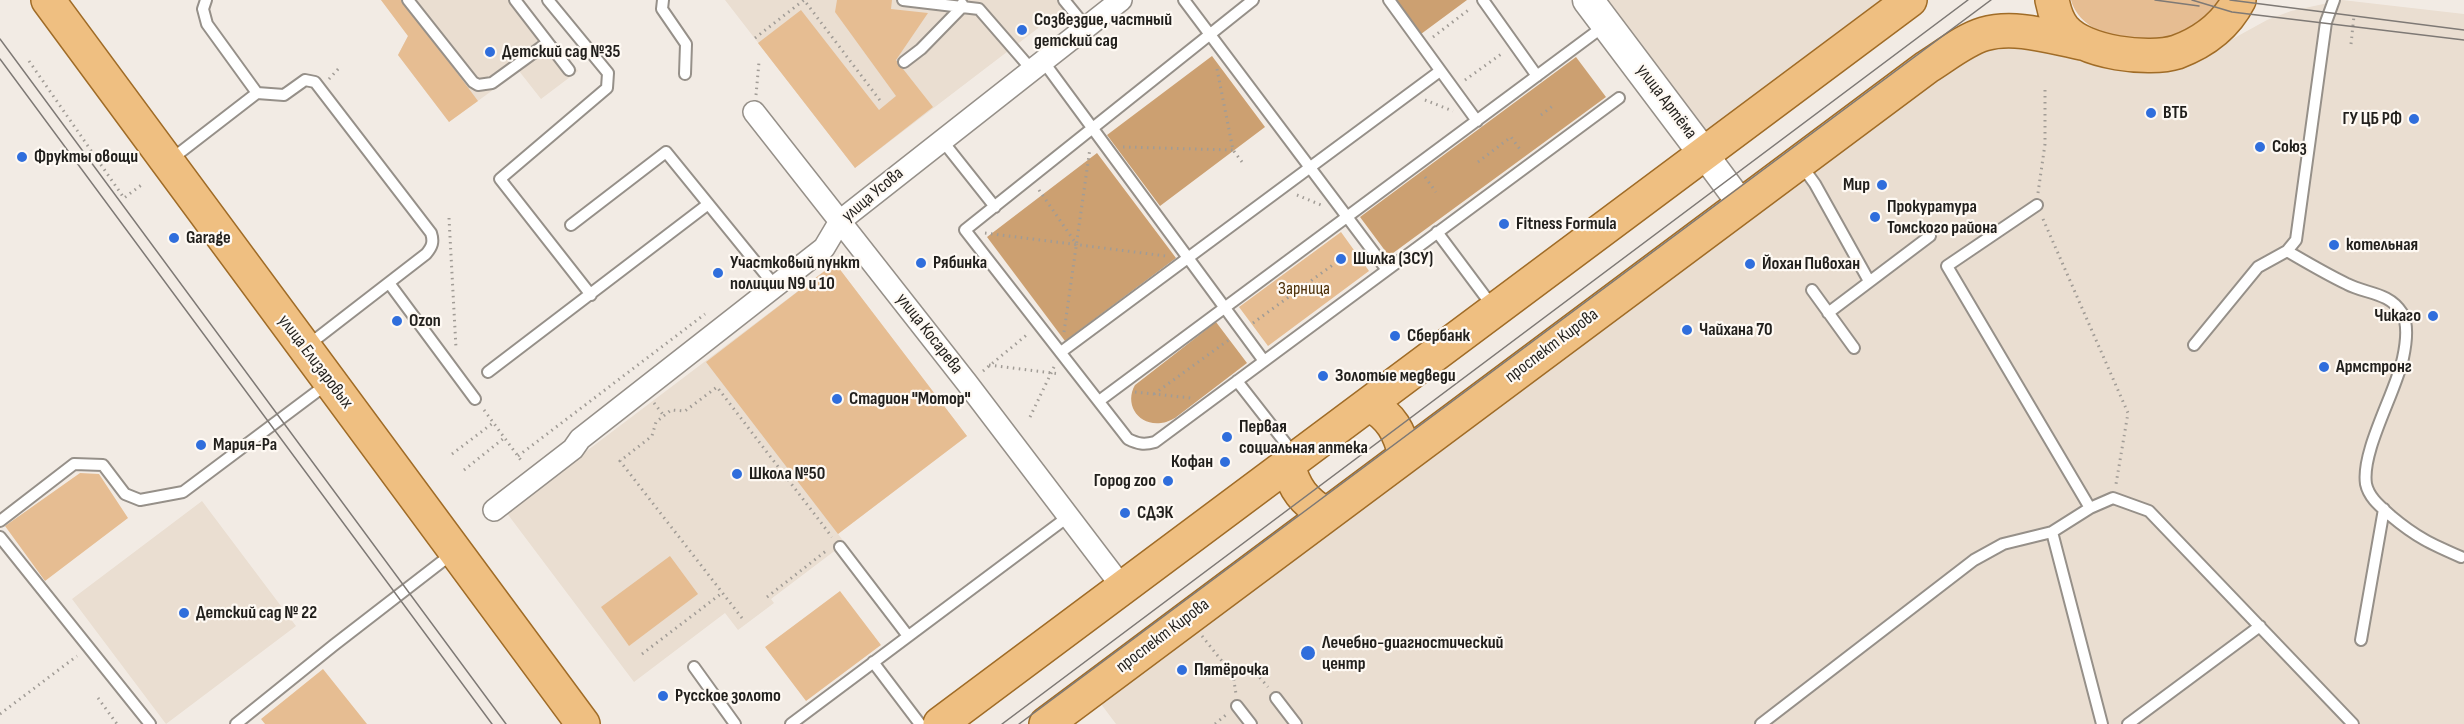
<!DOCTYPE html>
<html>
<head>
<meta charset="utf-8">
<style>
  body { margin:0 }
  canvas { display:block; background:#f2ebe4 }
</style>
</head>
<body>
<canvas width="2464" height="724"></canvas>
<script>
const c = document.querySelector('canvas').getContext('2d');
c.lineJoin = 'round';
function paint(path, color) {
  c.fillStyle = color;
  c.fill(path, 'evenodd');
}
function stroke(path, color, width, dash) {
  c.strokeStyle = color;
  c.lineWidth = width;
  c.lineCap = dash ? 'butt' : 'round';
  c.setLineDash(dash || []);
  c.stroke(path);
}
function drawText(font, color, halo, rows, align = 'center') {
  c.font = font + ' "Sofia Sans Condensed",sans-serif';
  c.lineWidth = 4.5;
  c.setLineDash([]);
  c.textBaseline = 'middle';
  c.strokeStyle = halo;
  c.fillStyle = color;
  for (const [text, x, y, turn = 0] of rows) {
    c.save();
    c.translate(x, y);
    c.rotate((+turn || 0) * Math.PI / 180);
    c.textAlign = isNaN(turn) ? turn : align;
    if (halo) c.strokeText(text, 0, 0);
    c.fillText(text, 0, 0);
    c.restore();
  }
}
paint(new Path2D(`
  M 381,0 L 524,0 L 578,71 L 541,99 L 519,71 L 449,122 L 398,55 L 408,36 Z
  M 725,0 L 1075,0 L 855,168 Z
  M 1605,0 L 1884,0 L 1708,136 Z
  M 2342,0 L 2464,14 L 2464,724 L 1116,724 L 1098,700 L 1935,80 L 1989,49 L 2001,46 L 2196,59 L 2267,20 L 2291,11 Z
  M 835,263 L 967,436 L 838,534 L 845,543 L 771,599 L 774,603 L 738,630 L 725,613 L 634,682 L 506,512 Z
  M 202,501 L 296,626 L 166,724 L 72,599 Z`), '#eaded1');
paint(new Path2D(`
  M 381,0 L 403,0 L 478,101 L 449,122 L 398,55 L 408,36 Z
  M 837,0 L 892,0 L 891,9 L 928,13 L 896,60 L 933,107 L 855,168 L 758,43 L 801,10 L 879,110 L 896,96 L 835,12 Z
  M 2071,0 L 2222,0 C 2218,6 2214,15 2209,20 C 2177,48 2084,49 2071,0 Z
  M 1341,232 L 1369,271 L 1268,346 L 1239,307 Z
  M 835,263 L 967,436 L 838,534 L 706,362 Z
  M 80,473 L 99,474 L 128,518 L 45,581 L 5,526 Z
  M 670,556 L 698,594 L 629,646 L 601,607 Z
  M 840,591 L 881,645 L 806,701 L 765,647 Z
  M 323,669 L 367,724 L 265,724 L 261,719 Z`), '#e6bd92');
paint(new Path2D(`
  M 1396,0 L 1467,0 L 1421,34 Z
  M 1212,56 L 1265,127 L 1160,206 L 1107,135 Z
  M 1576,57 L 1606,97 L 1389,256 L 1360,217 Z
  M 1097,153 L 1176,258 L 1065,341 L 987,237 Z
  M 1216,322 L 1247,363 L 1175,418 C 1171,420 1165,423 1161,423 C 1138,426 1124,404 1135,385 Z`), '#cca071');
const service = new Path2D(`
  M 206,0 L 203,9 L 207,24 L 257,93 L 284,95 L 305,80 L 315,82 L 431,233 C 434,242 432,247 426,254 L 307,346
  M 408,0 L 473,82 L 478,85 L 492,83 L 547,43
  M 515,0 L 569,70
  M 548,0 L 608,73 L 607,88 L 500,179 L 591,295
  M 663,0 L 662,9 L 686,44 L 685,74
  M 903,0 L 979,9 L 1032,70
  M 1064,0 L 1086,27
  M 1184,0 L 1387,270
  M 1253,0 L 965,230 L 1128,439 C 1138,444 1144,445 1155,442 L 1619,98
  M 1389,0 L 1477,121
  M 1483,0 L 1537,76
  M 1043,61 L 1264,361
  M 904,62 L 921,49 L 962,7 L 962,4
  M 941,139 L 995,207
  M 169,161 L 257,93
  M 1802,166 L 1815,184 L 1869,281
  M 2037,205 L 1947,266 L 2090,508
  M 571,225 L 666,152 L 775,286
  M 1437,232 L 1493,307
  M 2287,251 C 2306,262 2326,274 2347,284 C 2366,294 2389,292 2402,313 C 2409,325 2406,344 2403,358 C 2396,392 2361,451 2366,484 C 2369,498 2381,507 2391,516 C 2416,537 2431,544 2461,557
  M 389,283 L 475,399
  M 1812,290 L 1854,348
  M 1828,313 L 1930,236
  M 2194,345 L 2258,267 L 2287,251 L 2296,240 L 2326,22 L 2334,0
  M 1061,352 L 1440,71
  M 488,372 L 707,205
  M 1237,381 L 1294,454
  M 1099,401 L 1604,26
  M 0,521 L 74,464 L 103,465 L 125,494 L 140,500 L 183,492 L 327,384
  M 2052,532 L 2102,724
  M 0,537 L 150,724
  M 840,547 L 908,636
  M 2361,640 L 2384,509
  M 873,662 L 920,724
  M 694,667 L 735,724
  M 1276,698 L 1296,724
  M 1237,706 L 1251,724
  M 236,724 L 334,645 L 453,553
  M 791,724 L 1069,516
  M 1761,724 L 1974,560 L 2003,544 L 2052,532 L 2090,508 L 2113,498 L 2149,511 L 2353,724
  M 2128,724 L 2260,626`);
const minor = new Path2D(`
  M 754,112 L 967,383 L 1123,588
  M 494,510 L 573,449 L 580,439 L 824,248 L 840,221 L 1121,0`);
const tertiary = new Path2D(`
  M 1704,154 L 1742,205`);
const secondary = new Path2D(`
  M 1588,0 L 1704,154`);
const primary = new Path2D(`
  M 48,0 L 583,724
  M 2052,0 C 2054,10 2057,21 2064,29 C 2084,53 2149,61 2177,52 C 2204,42 2226,25 2239,0
  M 1369,404 C 1391,416 1400,432 1405,456
  M 1288,464 C 1294,489 1304,501 1326,515
  M 940,724 L 1910,0
  M 1046,724 L 1927,67 C 1945,56 1964,40 1984,34 C 2015,25 2051,37 2082,43`);
stroke(service, '#969089', 14);
stroke(minor, '#969089', 24);
stroke(tertiary, '#969089', 30);
stroke(secondary, '#969089', 33);
stroke(primary, '#a06c27', 36);
stroke(new Path2D(`
  M 1433,37 L 1471,8
  M 755,38 L 804,0 L 882,103
  M 2351,44 L 2354,16
  M 29,61 L 124,198 L 144,183
  M 1217,69 L 1233,150 L 1242,162
  M 329,79 L 340,67
  M 1465,80 L 1504,52
  M 756,95 L 759,62
  M 1425,100 L 1453,111
  M 1541,115 L 1554,105
  M 1123,147 L 1233,150
  M 1478,162 L 1511,137 L 1522,152
  M 1425,177 L 1436,192
  M 1039,190 L 1077,245
  M 2038,193 L 2045,144 L 2045,87
  M 1297,195 L 1321,205
  M 449,218 L 456,348
  M 2043,219 L 2128,413 L 2116,484
  M 985,233 L 1166,256
  M 1253,323 L 1334,264
  M 1064,332 L 1090,148
  M 989,365 L 1060,374
  M 983,371 L 1029,333
  M 1135,392 L 1191,398
  M 1154,394 L 1230,339
  M 654,403 L 664,416
  M 484,410 L 523,463
  M 1030,417 L 1054,367
  M 452,454 L 493,423
  M 518,456 L 705,314
  M 464,470 L 504,438
  M 767,597 L 826,551
  M 742,618 L 620,461 L 652,436 L 656,422 L 671,410 L 685,411 L 717,387 L 832,537
  M 1202,636 L 1233,675 L 1236,694
  M 642,654 L 722,593
  M 1233,675 L 1254,671 L 1268,687
  M 98,698 L 117,724
  M 0,714 L 77,656
  M 1215,724 L 1227,714`), '#a19c96', 3, [1.5, 4.5]);
stroke(service, '#fff', 10);
stroke(minor, '#fff', 21);
stroke(tertiary, '#fff', 27);
stroke(secondary, '#fff', 30);
stroke(primary, '#efbf81', 33);
stroke(new Path2D(`
  M 2155,0 L 2199,6
  M 2192,0 L 2232,12 L 2464,40
  M 2230,0 L 2464,30
  M 0,39 L 506,724
  M 0,59 L 492,724
  M 1002,724 L 1968,0
  M 1019,724 L 1991,0`), '#7e7975', 1.5);
for (const [x, y, r, color] of [
  [1022,30,6,"#306edc"],
  [490,52,6,"#306edc"],
  [2151,113,6,"#306edc"],
  [2414,119,6,"#306edc"],
  [2260,147,6,"#306edc"],
  [22,157,6,"#306edc"],
  [1882,185,6,"#306edc"],
  [1875,217,6,"#306edc"],
  [1504,224,6,"#306edc"],
  [174,238,6,"#306edc"],
  [2334,245,6,"#306edc"],
  [1341,259,6,"#306edc"],
  [921,263,6,"#306edc"],
  [1750,264,6,"#306edc"],
  [718,273,6,"#306edc"],
  [2433,316,6,"#306edc"],
  [397,321,6,"#306edc"],
  [1687,330,6,"#306edc"],
  [1395,336,6,"#306edc"],
  [2324,367,6,"#306edc"],
  [1323,376,6,"#306edc"],
  [837,399,6,"#306edc"],
  [1227,437,6,"#306edc"],
  [201,445,6,"#306edc"],
  [1225,462,6,"#306edc"],
  [737,474,6,"#306edc"],
  [1168,481,6,"#306edc"],
  [1125,513,6,"#306edc"],
  [184,613,6,"#306edc"],
  [1308,653,8,"#306edc"],
  [1182,670,6,"#306edc"],
  [663,696,6,"#306edc"]
]) {
  const dot = new Path2D();
  dot.arc(x, y, r, 0, 2 * Math.PI);
  c.fillStyle = color;
  c.fill(dot);
  stroke(dot, '#fef9f3', 2);
}
drawText('bold 18px', '#211f1c', '#fef9f3', [
  ["Созвездие, частный",1034,20],
  ["детский сад",1034,41],
  ["Детский сад №35",502,52],
  ["ВТБ",2163,113],
  ["ГУ ЦБ РФ",2402,119,"right"],
  ["Союз",2272,147],
  ["Фрукты овощи",34,157],
  ["Мир",1870,185,"right"],
  ["Прокуратура",1887,207],
  ["Томского района",1887,228],
  ["Fitness Formula",1516,224],
  ["Garage",186,238],
  ["котельная",2346,245],
  ["Шилка (ЗСУ)",1353,259],
  ["Участковый пункт",730,263],
  ["полиции N9 и 10",730,284],
  ["Рябинка",933,263],
  ["Йохан Пивохан",1762,264],
  ["Чикаго",2421,316,"right"],
  ["Ozon",409,321],
  ["Чайхана 70",1699,330],
  ["Сбербанк",1407,336],
  ["Армстронг",2336,367],
  ["Золотые медведи",1335,376],
  ["Стадион \"Мотор\"",849,399],
  ["Первая",1239,427],
  ["социальная аптека",1239,448],
  ["Мария-Ра",213,445],
  ["Кофан",1213,462,"right"],
  ["Школа №50",749,474],
  ["Город zoo",1156,481,"right"],
  ["СДЭК",1137,513],
  ["Детский сад № 22",196,613],
  ["Лечебно-диагностический",1322,643],
  ["центр",1322,664],
  ["Пятёрочка",1194,670],
  ["Русское золото",675,696]
], 'left');
drawText('18px', '#211f1c', '#fef9f3', [
  ["улица Артёма",1666,102,53],
  ["улица Усова",873,195,-40],
  ["улица Косарева",929,334,52],
  ["проспект Кирова",1552,346,-37],
  ["улица Елизаровых",315,362,53],
  ["проспект Кирова",1163,636,-37]
]);
drawText('18px', '#4b2e06', '#fef9f3', [
  ["Зарница",1304,289]
]);
</script>
</body>
</html>
